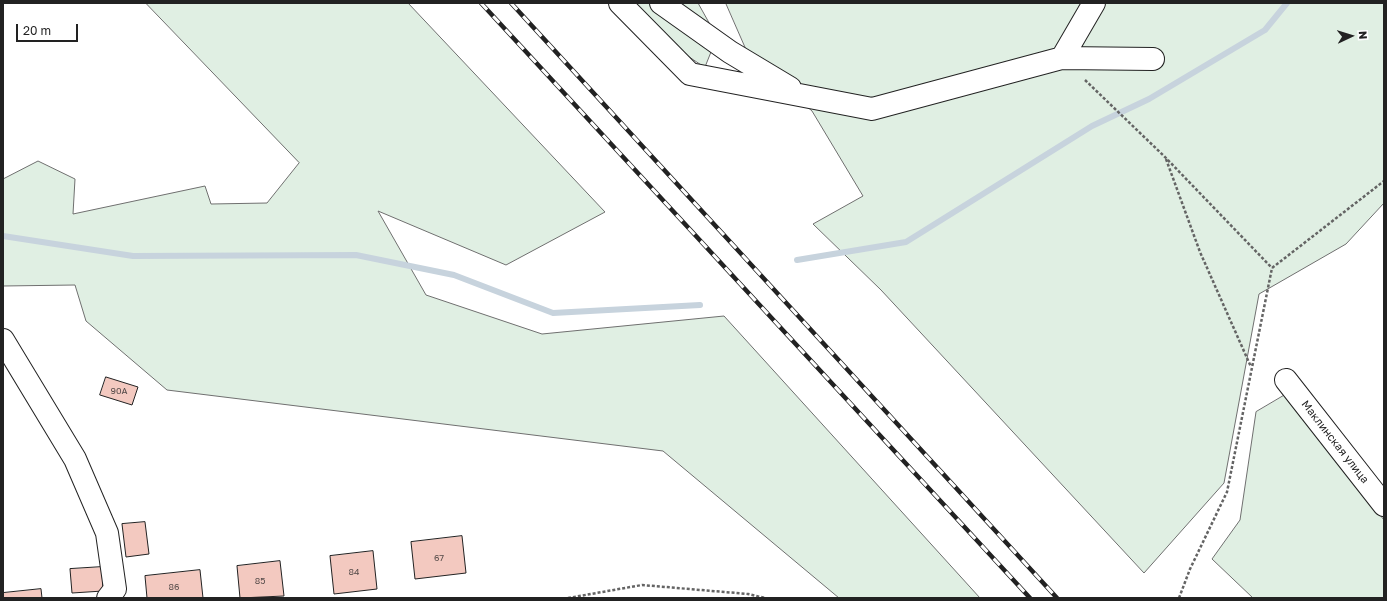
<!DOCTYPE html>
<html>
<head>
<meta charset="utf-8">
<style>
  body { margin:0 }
  #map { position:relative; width:1387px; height:601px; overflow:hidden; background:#fff; font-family:"Golos Text",sans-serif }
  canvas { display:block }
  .frame { position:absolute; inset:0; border:4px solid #222; pointer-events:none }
  .north { position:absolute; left:1331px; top:16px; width:40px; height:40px; -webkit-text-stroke:3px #fff; paint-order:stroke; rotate:86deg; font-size:11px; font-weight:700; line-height:16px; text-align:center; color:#222 }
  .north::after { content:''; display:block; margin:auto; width:14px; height:18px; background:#222; clip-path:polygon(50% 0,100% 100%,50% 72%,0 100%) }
  .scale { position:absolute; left:16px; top:24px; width:62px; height:18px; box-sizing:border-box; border:2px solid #222; border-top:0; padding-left:5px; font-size:12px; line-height:14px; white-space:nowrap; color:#222; -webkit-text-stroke:3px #fff; paint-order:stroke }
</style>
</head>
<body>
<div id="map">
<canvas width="1387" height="601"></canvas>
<div class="frame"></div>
<div class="north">N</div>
<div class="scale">20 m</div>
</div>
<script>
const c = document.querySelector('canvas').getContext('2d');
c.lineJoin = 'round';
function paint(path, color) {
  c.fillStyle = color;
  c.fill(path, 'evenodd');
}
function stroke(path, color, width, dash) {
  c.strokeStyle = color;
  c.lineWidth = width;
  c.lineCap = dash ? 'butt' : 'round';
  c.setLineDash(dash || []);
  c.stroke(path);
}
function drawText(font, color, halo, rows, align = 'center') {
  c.font = font + ' "Golos Text",sans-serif';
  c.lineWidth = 3;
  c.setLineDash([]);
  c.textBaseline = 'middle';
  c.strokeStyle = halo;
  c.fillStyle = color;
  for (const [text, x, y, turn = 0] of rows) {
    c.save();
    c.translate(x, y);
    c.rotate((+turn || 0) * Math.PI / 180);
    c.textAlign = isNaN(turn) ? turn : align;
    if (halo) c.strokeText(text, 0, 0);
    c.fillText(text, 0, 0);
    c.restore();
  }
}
const green = new Path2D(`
  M 146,3 L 408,3 L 605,212 L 506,265 L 378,211 L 426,295 L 542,334 L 724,316 L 980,598 L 839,598 L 663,451 L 167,390 L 86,321 L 75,285 L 3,286 L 3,179 L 38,161 L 75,179 L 73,214 L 205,186 L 211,204 L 267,203 L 299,163 Z
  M 608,3 L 698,3 L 717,37 L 705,67 Z
  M 726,3 L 1384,3 L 1384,203 L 1346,244 L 1259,294 L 1224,483 L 1144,573 L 881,290 L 813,224 L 863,196 L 812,111 L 749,56 Z
  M 1285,395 L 1384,520 L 1384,598 L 1253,598 L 1212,559 L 1240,520 L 1256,412 Z`);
paint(green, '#e0efe3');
stroke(green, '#6f6f6f', 1);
stroke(new Path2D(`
  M 3,236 L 133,256 L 356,255 L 454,275 L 553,313 L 700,305
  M 797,260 L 906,242 L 1092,126 L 1149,99 L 1265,30 L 1287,3`), '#c7d3dd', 6);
const building = new Path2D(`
  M 106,377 L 138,387 L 132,405 L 100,395 Z
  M 145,522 L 149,554 L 126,557 L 122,524 Z
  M 462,536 L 466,573 L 415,579 L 411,542 Z
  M 373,551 L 377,589 L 334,594 L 330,556 Z
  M 280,561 L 284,596 L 240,598 L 237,566 Z
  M 102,567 L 103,591 L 72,593 L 70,569 Z
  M 200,570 L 203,598 L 147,598 L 145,576 Z
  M 41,589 L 42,598 L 3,598 L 3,593 Z`);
paint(building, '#f3c9c0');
stroke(building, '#222', 1);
const minor = new Path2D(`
  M 620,3 L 690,74 L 872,109 L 1062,58 L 1153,59
  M 661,3 L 730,52 L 790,88
  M 1062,58 L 1094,3
  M 3,340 L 75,459 L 107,533 L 115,589 L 108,598
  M 1286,380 L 1384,505`);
stroke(minor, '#222', 24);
stroke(new Path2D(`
  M 1085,80 L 1165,157 L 1272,268
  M 1166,159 L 1200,252 L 1251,367
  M 568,598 L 642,585 L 748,594 L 765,598
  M 1179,598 L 1190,569 L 1227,492 L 1272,268 L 1384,181`), '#646464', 2.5, [3, 2]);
stroke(minor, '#fff', 22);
const rail = new Path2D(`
  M 481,3 L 1030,598
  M 511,3 L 1057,598`);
stroke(rail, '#222', 4.5);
stroke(rail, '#fff', 3, [9]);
drawText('9px', '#564c4a', null, [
  ["90А",119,391],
  ["67",439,558],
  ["84",354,572],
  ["85",260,581],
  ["86",174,587]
]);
drawText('11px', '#222', '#fff', [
  ["Маклинская улица",1335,442,52]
]);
</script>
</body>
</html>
